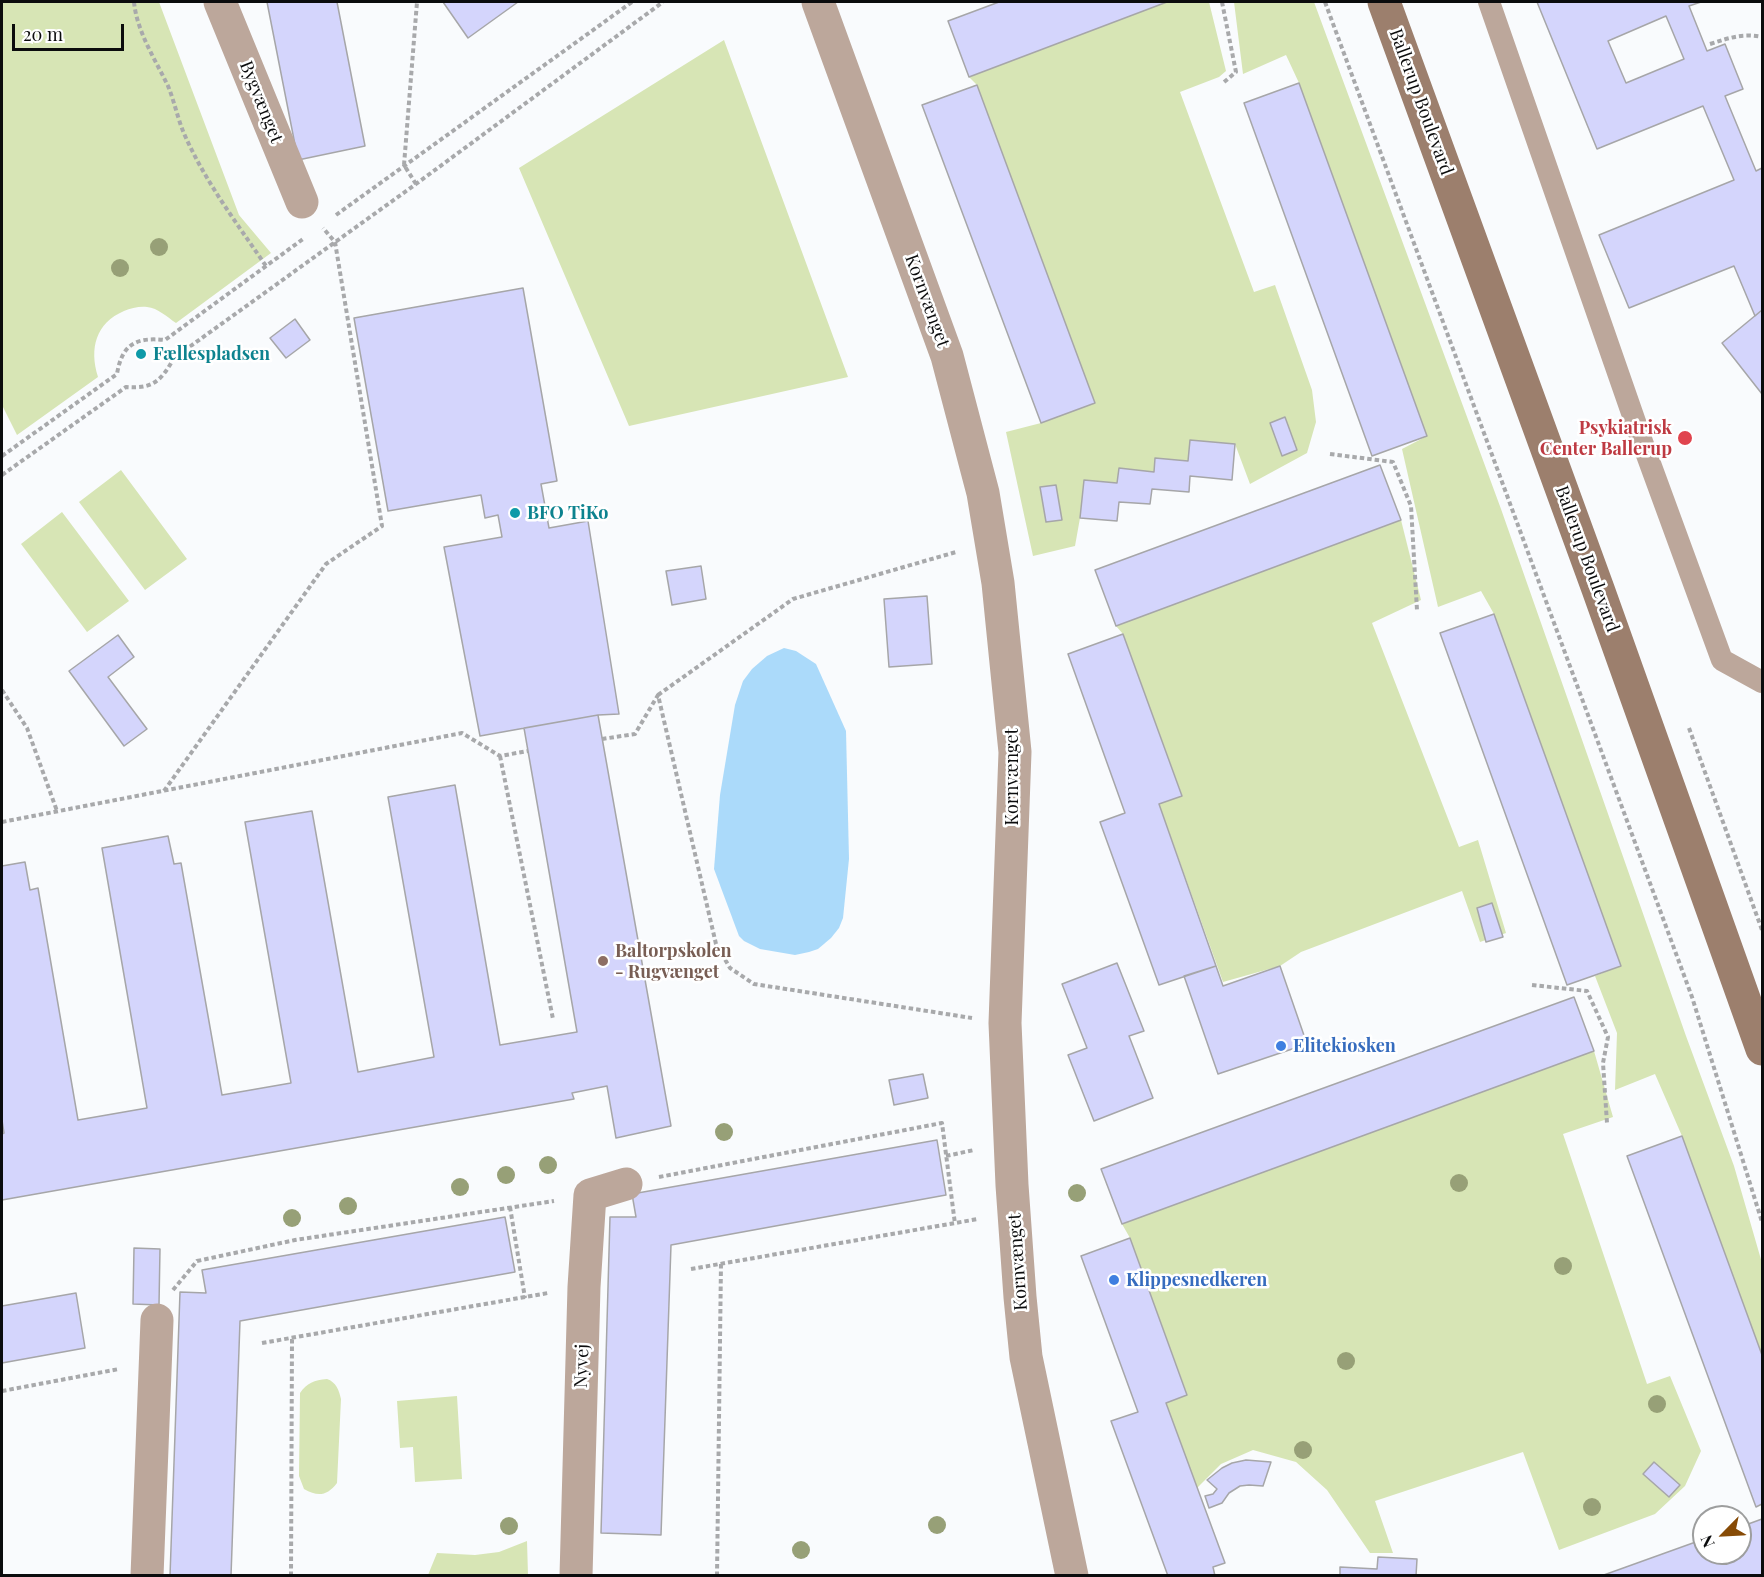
<!DOCTYPE html>
<html>
<head>
<meta charset="utf-8">
<style>
  body { margin:0 }
  #map { position:relative; width:1764px; height:1577px; overflow:hidden; background:#f9fbfd; font-family:"Playfair Display",serif }
  canvas { display:block }
  .frame { position:absolute; inset:0; border:3px solid #0b0c0d; pointer-events:none }
  .north { position:absolute; left:1692px; top:1505px; width:60px; height:60px; box-sizing:border-box; background:#fff; border:2px solid #9d9e9e; border-radius:50%; rotate:246deg; font-size:16px; font-weight:700; line-height:24px; text-align:center; color:#0b0c0d }
  .north::after { content:''; display:block; margin:auto; width:21px; height:27px; background:#874b06; clip-path:polygon(50% 0,100% 100%,50% 72%,0 100%) }
  .scale { position:absolute; left:12px; top:24px; width:112px; height:27px; box-sizing:border-box; border:3px solid #0b0c0d; border-top:0; padding-left:8px; font-size:18px; line-height:21px; white-space:nowrap; color:#0b0c0d; -webkit-text-stroke:4px #fff; paint-order:stroke }
</style>
</head>
<body>
<div id="map">
<canvas width="1764" height="1577"></canvas>
<div class="frame"></div>
<div class="north">N</div>
<div class="scale">20 m</div>
</div>
<script>
const c = document.querySelector('canvas').getContext('2d');
c.lineJoin = 'round';
function paint(path, color) {
  c.fillStyle = color;
  c.fill(path, 'evenodd');
}
function stroke(path, color, width, dash) {
  c.strokeStyle = color;
  c.lineWidth = width;
  c.lineCap = dash ? 'butt' : 'round';
  c.setLineDash(dash || []);
  c.stroke(path);
}
function drawText(font, color, halo, rows, align = 'center') {
  c.font = font + ' "Playfair Display",serif';
  c.lineWidth = 5;
  c.setLineDash([]);
  c.textBaseline = 'middle';
  c.strokeStyle = halo;
  c.fillStyle = color;
  for (const [text, x, y, turn = 0] of rows) {
    c.save();
    c.translate(x, y);
    c.rotate((+turn || 0) * Math.PI / 180);
    c.textAlign = isNaN(turn) ? turn : align;
    if (halo) c.strokeText(text, 0, 0);
    c.fillText(text, 0, 0);
    c.restore();
  }
}
paint(new Path2D(`
  M 2,2 L 159,2 L 239,215 L 271,253 L 176,323 C 167,317 158,308 147,307 C 140,306 131,308 124,311 C 96,323 89,348 98,377 L 17,435 L 2,405 Z
  M 1167,2 L 1209,2 L 1226,71 L 1219,77 L 1180,92 L 1254,292 L 1275,285 L 1312,390 L 1316,422 L 1307,453 L 1250,484 L 1235,444 L 1190,440 L 1188,461 L 1155,458 L 1154,472 L 1119,468 L 1117,483 L 1084,480 L 1080,518 L 1075,546 L 1033,556 L 1006,432 L 1041,423 L 1095,403 L 977,85 L 969,77 Z
  M 1234,2 L 1314,2 L 1501,509 L 1686,1036 L 1734,1166 L 1762,1263 L 1762,1355 L 1682,1136 L 1655,1074 L 1615,1090 L 1617,1033 L 1595,976 L 1620,966 L 1494,614 L 1481,591 L 1438,607 L 1402,449 L 1427,436 L 1299,83 L 1286,55 L 1243,74 Z
  M 724,40 L 848,377 L 629,426 L 519,168 Z
  M 121,470 L 187,559 L 145,590 L 79,502 Z
  M 62,512 L 129,601 L 87,632 L 21,544 Z
  M 1401,520 L 1421,600 L 1372,623 L 1459,847 L 1478,840 L 1506,933 L 1480,942 L 1462,891 L 1301,952 L 1280,966 L 1223,982 L 1159,804 L 1182,795 L 1123,634 L 1116,626 Z
  M 1594,1051 L 1613,1117 L 1563,1134 L 1647,1384 L 1670,1376 L 1701,1451 L 1685,1486 L 1655,1514 L 1559,1550 L 1523,1452 L 1375,1501 L 1393,1553 L 1370,1553 L 1327,1490 L 1296,1462 L 1253,1450 L 1221,1464 L 1197,1488 L 1166,1403 L 1187,1394 L 1130,1238 L 1122,1224 Z
  M 327,1379 C 336,1382 339,1390 341,1399 L 337,1483 C 327,1496 318,1497 304,1489 L 299,1476 L 300,1393 C 307,1383 314,1380 327,1379 Z
  M 457,1396 L 462,1479 L 415,1482 L 413,1447 L 400,1448 L 397,1401 Z
  M 527,1541 L 528,1575 L 428,1575 L 437,1553 L 475,1555 L 499,1552 Z`), '#d7e5b5');
paint(new Path2D(`
  M 784,648 L 796,651 L 816,664 L 846,731 L 849,859 L 843,918 L 839,928 L 831,938 L 818,949 L 809,952 L 795,955 L 760,949 L 744,941 L 739,936 L 714,869 L 720,795 L 735,705 L 743,681 L 752,669 L 767,656 Z`), '#abdafa');
const building = new Path2D(`
  M 267,2 L 337,2 L 365,146 L 298,160 Z
  M 443,2 L 518,2 L 468,38 Z
  M 999,2 L 1167,2 L 969,77 L 948,21 Z
  M 1537,2 L 1701,2 L 1689,6 L 1707,51 L 1725,44 L 1743,89 L 1725,96 L 1756,171 L 1762,168 L 1762,310 L 1755,316 L 1734,266 L 1629,308 L 1599,235 L 1734,180 L 1703,106 L 1597,149 ZM 1666,16 L 1684,59 L 1626,83 L 1608,41 Z
  M 1299,83 L 1427,436 L 1372,456 L 1244,103 Z
  M 977,85 L 1095,403 L 1041,423 L 922,105 Z
  M 523,288 L 557,481 L 541,484 L 549,528 L 588,521 L 619,714 L 598,715 L 480,736 L 444,547 L 502,537 L 498,515 L 485,518 L 481,495 L 388,511 L 354,318 Z
  M 1762,310 L 1762,394 L 1722,343 Z
  M 295,319 L 310,340 L 286,358 L 270,338 Z
  M 1285,417 L 1297,450 L 1282,456 L 1270,423 Z
  M 1190,440 L 1235,444 L 1232,480 L 1190,476 L 1189,492 L 1152,489 L 1150,504 L 1119,502 L 1117,521 L 1080,518 L 1084,480 L 1117,483 L 1119,468 L 1154,472 L 1155,458 L 1188,461 Z
  M 1380,465 L 1401,520 L 1116,626 L 1095,570 Z
  M 1056,485 L 1062,520 L 1046,522 L 1040,487 Z
  M 701,566 L 706,599 L 672,605 L 666,571 Z
  M 927,596 L 932,664 L 889,667 L 884,599 Z
  M 1494,614 L 1621,966 L 1567,985 L 1440,633 Z
  M 1123,634 L 1182,796 L 1159,804 L 1216,966 L 1159,985 L 1100,822 L 1125,813 L 1068,654 Z
  M 118,635 L 134,657 L 108,677 L 147,729 L 124,746 L 69,671 Z
  M 598,715 L 671,1126 L 616,1138 L 607,1086 L 572,1093 L 574,1099 L 2,1200 L 2,1134 L 4,1133 L 2,1120 L 2,866 L 25,862 L 30,890 L 38,888 L 78,1120 L 147,1108 L 102,848 L 168,836 L 174,864 L 181,863 L 222,1095 L 291,1083 L 245,822 L 312,811 L 358,1072 L 434,1057 L 388,797 L 455,785 L 500,1045 L 577,1032 L 524,728 Z
  M 1492,903 L 1503,937 L 1486,942 L 1477,908 Z
  M 1117,963 L 1144,1031 L 1129,1036 L 1153,1098 L 1094,1121 L 1068,1055 L 1087,1048 L 1062,984 Z
  M 1216,966 L 1223,986 L 1280,966 L 1307,1044 L 1218,1074 L 1184,976 Z
  M 1574,997 L 1594,1051 L 1122,1224 L 1101,1169 Z
  M 923,1074 L 928,1098 L 894,1105 L 889,1080 Z
  M 1682,1136 L 1762,1355 L 1762,1504 L 1756,1507 L 1627,1156 Z
  M 937,1140 L 946,1195 L 671,1245 L 661,1535 L 601,1533 L 610,1217 L 636,1217 L 632,1194 Z
  M 505,1217 L 515,1272 L 240,1321 L 231,1576 L 170,1576 L 180,1292 L 206,1293 L 202,1270 Z
  M 1130,1238 L 1187,1395 L 1166,1403 L 1225,1563 L 1213,1567 L 1215,1576 L 1168,1576 L 1111,1421 L 1138,1412 L 1081,1256 Z
  M 134,1248 L 160,1249 L 159,1305 L 133,1304 Z
  M 76,1293 L 85,1348 L 2,1363 L 2,1306 Z
  M 1246,1460 L 1271,1462 L 1263,1486 L 1249,1485 L 1240,1486 L 1229,1493 L 1222,1503 L 1209,1508 L 1205,1496 L 1213,1494 L 1217,1489 L 1207,1480 L 1222,1468 L 1232,1463 Z
  M 1654,1462 L 1680,1485 L 1669,1497 L 1643,1474 Z
  M 1762,1519 L 1762,1576 L 1601,1576 L 1704,1539 L 1704,1553 L 1740,1553 L 1740,1527 Z
  M 1378,1557 L 1417,1559 L 1416,1576 L 1340,1576 L 1340,1567 L 1377,1569 Z`);
paint(building, '#d4d5fc');
stroke(building, '#a6a6a8', 1.5);
stroke(new Path2D(`
  M 134,2 C 137,32 155,59 168,86 C 175,103 178,121 186,138 C 207,184 238,225 266,266
  M 1222,2 L 1236,72 L 1223,83
  M 1325,2 L 1692,997 L 1762,1222
  M 1710,44 C 1729,38 1742,33 1762,37
  M 416,184 L 404,165 L 417,2
  M 336,215 L 632,2
  M 1330,454 L 1393,462 L 1411,506 L 1417,610
  M 2,456 L 117,374 C 122,344 136,337 165,340 L 303,239
  M 2,475 L 126,387 C 153,389 161,381 174,358 L 416,184 L 663,2
  M 2,690 L 27,728 L 57,811
  M 658,695 L 793,599 L 956,552
  M 1689,728 L 1762,930
  M 602,739 L 635,734 L 658,695 L 716,944 L 730,968 L 754,984 L 972,1018
  M 500,756 L 553,1019
  M 164,791 L 326,564 L 382,526 L 335,242 L 323,228
  M 2,822 L 462,733 L 500,756 L 528,751
  M 1532,985 L 1587,991 L 1608,1037 L 1603,1063 L 1607,1123
  M 946,1156 L 974,1150
  M 659,1177 L 942,1123 L 955,1224
  M 510,1207 L 525,1298
  M 691,1269 L 978,1219
  M 173,1290 L 197,1261 L 295,1240 L 554,1201
  M 262,1343 L 548,1293
  M 2,1391 L 119,1369
  M 291,1576 L 292,1337
  M 717,1576 L 721,1263`), '#a8a9ab', 4, [4.5, 3]);
stroke(new Path2D(`
  M 1489,2 L 1640,436 L 1722,660 L 1762,682`), '#bca79b', 22);
stroke(new Path2D(`
  M 220,2 L 302,202
  M 818,2 L 947,356 L 983,493 L 998,583 L 1015,752 L 1005,1023 L 1012,1185 L 1020,1297 L 1026,1357 L 1072,1576
  M 147,1576 L 157,1320
  M 576,1576 L 584,1287 L 590,1195 L 626,1184`), '#bca79b', 33);
stroke(new Path2D(`
  M 1384,2 L 1598,589 L 1762,1049`), '#9c7f6d', 33);
c.fillStyle = '#97a077';
for (const [x, y] of [
  [159,247],
  [120,268],
  [724,1132],
  [548,1165],
  [506,1175],
  [1459,1183],
  [460,1187],
  [1077,1193],
  [348,1206],
  [292,1218],
  [1563,1266],
  [1346,1361],
  [1657,1404],
  [1303,1450],
  [1592,1507],
  [937,1525],
  [509,1526],
  [801,1550]
]) {
  c.beginPath();
  c.arc(x, y, 9, 0, 2 * Math.PI);
  c.fill();
}
for (const [x, y, r, color] of [
  [141,354,6,"#0f9aa8"],
  [1685,438,8,"#e0444e"],
  [515,513,6,"#0f9aa8"],
  [603,961,6,"#8d6e63"],
  [1281,1046,6,"#3f7fe0"],
  [1114,1280,6,"#3f7fe0"]
]) {
  const dot = new Path2D();
  dot.arc(x, y, r, 0, 2 * Math.PI);
  c.fillStyle = color;
  c.fill(dot);
  stroke(dot, '#fff', 2);
}
drawText('18px', '#0b0c0d', '#fff', [
  ["Bygvænget",261,102,68],
  ["Ballerup Boulevard",1421,102,70],
  ["Kornvænget",927,301,70],
  ["Ballerup Boulevard",1587,559,70],
  ["Kornvænget",1012,777,-90],
  ["Kornvænget",1018,1262,-94],
  ["Nyvej",582,1366,-88]
]);
drawText('bold 18px', '#0d838f', '#fff', [
  ["Fællespladsen",153,354],
  ["BFO TiKo",527,513]
], 'left');
drawText('bold 18px', '#be3a42', '#fff', [
  ["Psykiatrisk",1672,428],
  ["Center Ballerup",1672,449]
], 'right');
drawText('bold 18px', '#785e54', '#fff', [
  ["Baltorpskolen",615,951],
  ["- Rugvænget",615,972]
], 'left');
drawText('bold 18px', '#366cbe', '#fff', [
  ["Elitekiosken",1293,1046],
  ["Klippesnedkeren",1126,1280]
], 'left');
</script>
</body>
</html>
